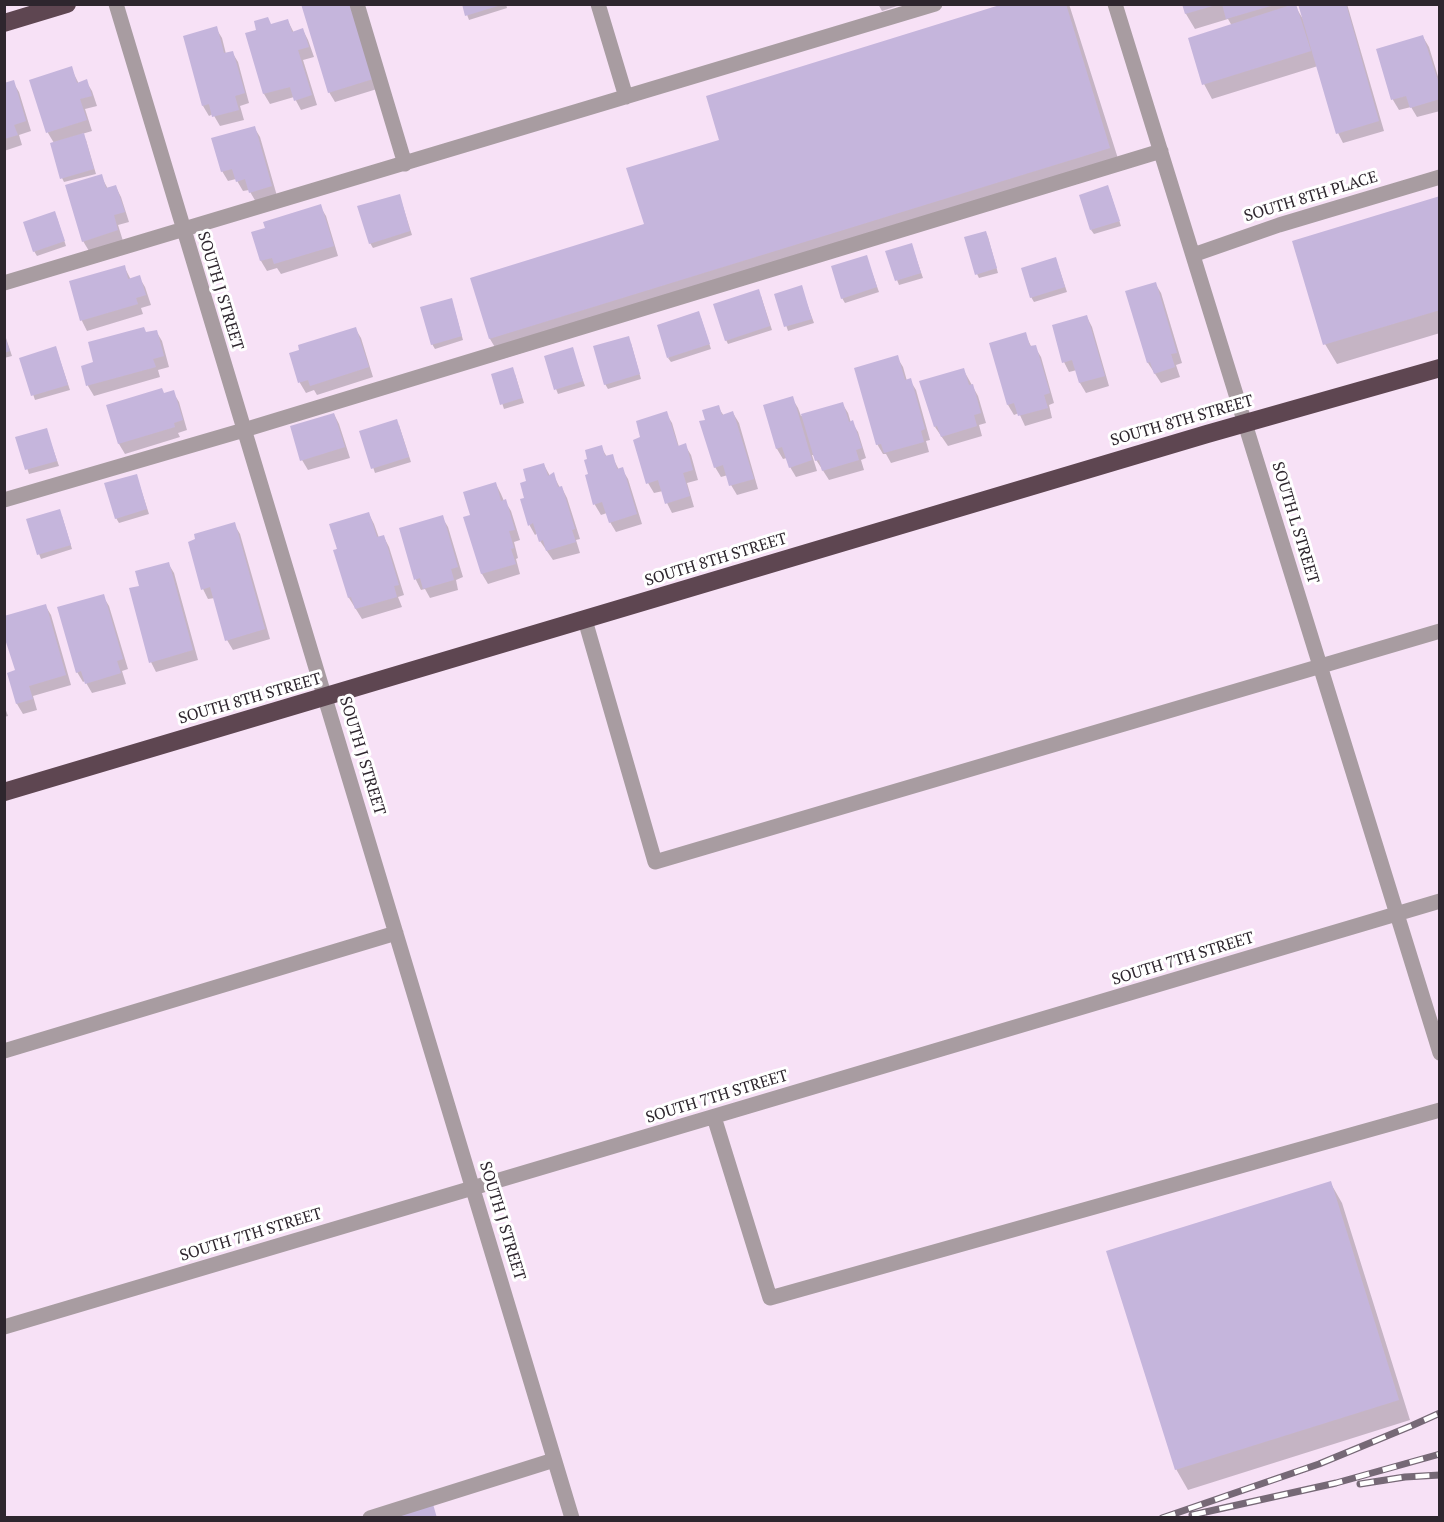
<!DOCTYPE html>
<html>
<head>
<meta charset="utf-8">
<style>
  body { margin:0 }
  #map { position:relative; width:1444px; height:1522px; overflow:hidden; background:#f7e1f6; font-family:"PT Serif",serif }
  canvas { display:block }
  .frame { position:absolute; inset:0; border:6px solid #2e262e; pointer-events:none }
</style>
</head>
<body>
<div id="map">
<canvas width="1444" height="1522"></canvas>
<div class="frame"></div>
</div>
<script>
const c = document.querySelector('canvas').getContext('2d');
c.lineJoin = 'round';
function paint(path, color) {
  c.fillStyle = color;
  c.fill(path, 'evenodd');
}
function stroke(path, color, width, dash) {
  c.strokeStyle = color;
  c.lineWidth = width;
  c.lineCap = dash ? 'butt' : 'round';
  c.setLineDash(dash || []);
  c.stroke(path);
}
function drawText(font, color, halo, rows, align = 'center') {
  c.font = font + ' "PT Serif",serif';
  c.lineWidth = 6;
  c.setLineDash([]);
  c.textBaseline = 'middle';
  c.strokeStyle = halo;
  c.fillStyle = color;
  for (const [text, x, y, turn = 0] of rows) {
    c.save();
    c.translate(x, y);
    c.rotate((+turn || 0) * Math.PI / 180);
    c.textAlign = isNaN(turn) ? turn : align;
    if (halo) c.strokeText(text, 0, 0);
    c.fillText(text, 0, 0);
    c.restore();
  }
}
paint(new Path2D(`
  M 352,4 L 377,89 L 335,102 L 329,92 Z
  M 463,4 L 506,4 L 507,8 L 469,20 Z
  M 878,4 L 903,4 L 882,11 Z
  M 1008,4 L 1069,4 L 1121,168 L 502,359 L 490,339 L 472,279 L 646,225 L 721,141 Z
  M 1183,4 L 1289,4 L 1290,7 L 1295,6 L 1303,19 L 1300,4 L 1347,4 L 1384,131 L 1343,143 L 1338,133 L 1318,66 L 1212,99 L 1204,84 L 1232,26 L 1228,19 L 1195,29 L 1186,14 Z
  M 288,21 L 294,33 L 303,30 L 308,40 L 314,57 L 303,60 L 317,105 L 301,110 L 294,97 L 270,104 L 264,94 L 247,34 Z
  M 216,28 L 222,38 L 226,54 L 232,52 L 238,62 L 249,103 L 240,106 L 244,120 L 220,126 L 213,114 L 209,116 L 203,106 Z
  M 1423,37 L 1429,47 L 1440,83 L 1440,111 L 1417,117 L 1411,107 L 1399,110 L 1393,100 L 1378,50 Z
  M 71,68 L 79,84 L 86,81 L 92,91 L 97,106 L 85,109 L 92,131 L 82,134 L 86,140 L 96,174 L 64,182 L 62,178 L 54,143 L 48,133 L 31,81 Z
  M 13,82 L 19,92 L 31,131 L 19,135 L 22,145 L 4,151 L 4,85 Z
  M 254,127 L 260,137 L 277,196 L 256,202 L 249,190 L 243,191 L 236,179 L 228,181 L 222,171 Z
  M 101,176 L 108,189 L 116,187 L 121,197 L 129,222 L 118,225 L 123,241 L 89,251 L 83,241 Z
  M 1110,192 L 1121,226 L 1094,234 L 1091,230 Z
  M 1440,198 L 1440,333 L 1337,364 L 1325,344 Z
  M 401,200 L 412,235 L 373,248 L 370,243 Z
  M 320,206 L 326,216 L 338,256 L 281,274 L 277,268 L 267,271 L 261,261 L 253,233 L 267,229 Z
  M 57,218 L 66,246 L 37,256 L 34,251 Z
  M 986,233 L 988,237 L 998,273 L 979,278 L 977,274 Z
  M 913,249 L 923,278 L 899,285 L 897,280 Z
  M 1056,259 L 1067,292 L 1034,302 L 1031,297 Z
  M 868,261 L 879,292 L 845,303 L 842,298 Z
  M 124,266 L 131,280 L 139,277 L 145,287 L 151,305 L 141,308 L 143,314 L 87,331 L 82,321 L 71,282 Z
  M 1155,283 L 1161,293 L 1182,363 L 1176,365 L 1180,377 L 1161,383 L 1148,363 L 1127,292 Z
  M 801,287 L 814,323 L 788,331 L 776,295 Z
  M 761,296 L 772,330 L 728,344 L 726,340 Z
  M 453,304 L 463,340 L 435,349 L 432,344 Z
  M 1087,317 L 1092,327 L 1109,386 L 1086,393 L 1080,383 L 1077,370 L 1069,372 L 1064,362 Z
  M 701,318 L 711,349 L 671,362 L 668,358 Z
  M 355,328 L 361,338 L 373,377 L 317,395 L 314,390 L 306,393 L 300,383 L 291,354 Z
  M 156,331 L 162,341 L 169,367 L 158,370 L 160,377 L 94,396 L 88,386 L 83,367 L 95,363 L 147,334 Z
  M 4,332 L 12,356 L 4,358 Z
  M 1025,334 L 1032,348 L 1035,347 L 1041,357 L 1054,403 L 1049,405 L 1052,418 L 1025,426 L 1019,413 L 1014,415 L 1008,405 Z
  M 631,343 L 641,379 L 608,389 L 605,384 Z
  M 56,348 L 70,390 L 35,400 L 21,359 Z
  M 572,349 L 585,386 L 558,394 L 556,389 Z
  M 897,357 L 903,367 L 907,381 L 910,380 L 916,390 L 930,440 L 926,441 L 929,452 L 891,463 L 886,454 L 883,454 L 877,444 Z
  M 963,369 L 978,396 L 986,423 L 979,425 L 982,436 L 948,446 L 935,427 Z
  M 515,374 L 524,403 L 504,409 L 493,375 Z
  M 173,392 L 179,402 L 187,430 L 178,433 L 180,437 L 125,454 L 119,444 L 108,406 Z
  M 792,398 L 798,408 L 801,416 L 842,403 L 848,413 L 851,423 L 852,422 L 858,432 L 866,458 L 861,460 L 864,470 L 829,480 L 813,455 L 812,455 L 817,471 L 796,477 L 790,467 L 787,458 L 783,459 L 777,449 L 764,406 Z
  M 718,407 L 724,416 L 733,413 L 739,423 L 758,489 L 737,495 L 731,485 L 728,475 L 721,477 L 715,467 L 707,421 Z
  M 666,413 L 672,423 L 679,447 L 685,445 L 691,455 L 698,480 L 687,483 L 694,507 L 672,513 L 667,503 L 663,491 L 654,493 L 648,483 L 635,441 L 642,438 Z
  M 334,414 L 339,424 L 350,458 L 308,470 L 302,460 Z
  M 399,425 L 411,462 L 375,473 L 361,432 Z
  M 46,429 L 59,466 L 29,474 L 17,438 Z
  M 601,447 L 607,457 L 612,456 L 619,470 L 622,469 L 628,479 L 642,524 L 616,532 L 610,522 L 607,513 L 601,515 L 595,505 L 587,476 L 590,475 L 589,460 Z
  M 544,465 L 550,476 L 553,474 L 560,488 L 562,488 L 567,498 L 580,539 L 576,540 L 580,553 L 553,560 L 540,541 L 538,533 L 535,535 L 530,526 L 522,500 L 526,499 L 528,482 Z
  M 138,480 L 149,514 L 119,523 L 116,518 Z
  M 496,484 L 501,494 L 504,501 L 505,501 L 511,511 L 520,540 L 514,542 L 518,558 L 516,559 L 520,574 L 488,584 L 482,574 L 465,518 L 472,516 Z
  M 369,514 L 374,524 L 379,538 L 384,537 L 389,547 L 404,595 L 398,597 L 402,607 L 362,619 L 349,598 L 335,551 Z
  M 62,516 L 72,549 L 41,559 L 39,554 Z
  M 442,517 L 448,527 L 463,577 L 456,580 L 458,590 L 430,598 L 425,589 L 421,590 L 416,580 L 401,529 Z
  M 234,524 L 240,534 L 270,639 L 233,650 L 227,640 L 215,598 L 208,599 L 203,589 Z
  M 168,563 L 174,573 L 198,660 L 156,672 L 151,662 Z
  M 103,596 L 109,606 L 128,669 L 122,671 L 126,684 L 92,693 L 85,681 L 83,682 L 77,672 Z
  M 45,605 L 51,615 L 71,685 L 33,696 L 37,710 L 23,714 L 17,704 L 9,674 L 16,671 Z
  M 4,705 L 8,716 L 4,717 Z
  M 1330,1182 L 1342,1203 L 1410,1420 L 1188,1490 L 1176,1469 Z`), '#0003');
paint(new Path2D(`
  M 301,4 L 350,4 L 373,79 L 328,93 Z
  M 462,4 L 500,4 L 501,5 L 465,16 Z
  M 1003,4 L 1066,4 L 1110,148 L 489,339 L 470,278 L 644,224 L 626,168 L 719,140 L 706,96 Z
  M 1182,4 L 1216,4 L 1216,5 L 1185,14 Z
  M 1222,4 L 1274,4 L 1274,5 L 1226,19 Z
  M 1294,4 L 1296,4 L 1311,51 L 1202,85 L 1188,38 Z
  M 1298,4 L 1346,4 L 1379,121 L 1336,134 Z
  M 268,17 L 271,24 L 288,19 L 292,32 L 303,28 L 309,47 L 298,50 L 312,95 L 294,101 L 290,87 L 263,94 L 245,33 L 256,30 L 254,21 Z
  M 217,26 L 224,53 L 233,51 L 245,93 L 235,96 L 239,110 L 212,117 L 209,104 L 202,106 L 183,36 Z
  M 1423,35 L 1440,87 L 1440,99 L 1410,108 L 1406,96 L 1391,100 L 1376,49 Z
  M 72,66 L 77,83 L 87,79 L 92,96 L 80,99 L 87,120 L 46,133 L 29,80 Z
  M 14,80 L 26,121 L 14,125 L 18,135 L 4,139 L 4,83 Z
  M 255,126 L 272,186 L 249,193 L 245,179 L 236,182 L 232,169 L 221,172 L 211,138 Z
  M 84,133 L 94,169 L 60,179 L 50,143 Z
  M 102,174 L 106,188 L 116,185 L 125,212 L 114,215 L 118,230 L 82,242 L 65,185 Z
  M 1108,185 L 1120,221 L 1090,230 L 1079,195 Z
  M 400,194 L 410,231 L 369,244 L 357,206 Z
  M 1440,196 L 1440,310 L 1323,345 L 1292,241 Z
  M 321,204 L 334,246 L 274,264 L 272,258 L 260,261 L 251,232 L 265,228 L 263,222 Z
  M 55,211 L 65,241 L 33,252 L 23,222 Z
  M 986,231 L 997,268 L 975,275 L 964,237 Z
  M 912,243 L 921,273 L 895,281 L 885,251 Z
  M 867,255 L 877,287 L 841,299 L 831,266 Z
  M 1056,257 L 1065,287 L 1030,298 L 1021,268 Z
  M 125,265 L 128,279 L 140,275 L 146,295 L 136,298 L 138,304 L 80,321 L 69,281 Z
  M 1156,282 L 1177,353 L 1171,354 L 1175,367 L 1154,374 L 1150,362 L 1147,363 L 1125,291 Z
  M 802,285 L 812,319 L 784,327 L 774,294 Z
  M 759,289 L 770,326 L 725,341 L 713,304 Z
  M 452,298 L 462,336 L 431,345 L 420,307 Z
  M 699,311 L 710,344 L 667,358 L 657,325 Z
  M 1087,315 L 1105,376 L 1079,383 L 1072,360 L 1062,363 L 1052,325 Z
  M 144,327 L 146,332 L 157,330 L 164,356 L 153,359 L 156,367 L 86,386 L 81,366 L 93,362 L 88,342 Z
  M 356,327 L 369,367 L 310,386 L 308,380 L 298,383 L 289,353 L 299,350 L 298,345 Z
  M 1026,332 L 1030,346 L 1036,345 L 1050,393 L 1044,395 L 1048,408 L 1018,416 L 1014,403 L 1007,405 L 989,343 Z
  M 4,334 L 10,351 L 4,353 Z
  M 629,336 L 640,374 L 604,385 L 593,346 Z
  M 56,346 L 68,385 L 31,396 L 19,358 Z
  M 573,347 L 583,381 L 554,390 L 544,356 Z
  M 898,355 L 905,380 L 911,378 L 925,429 L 921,431 L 924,442 L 884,453 L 881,444 L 876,445 L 854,368 Z
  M 513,367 L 522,398 L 500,405 L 491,374 Z
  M 964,368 L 969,385 L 973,384 L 981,413 L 974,415 L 977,426 L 941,437 L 937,426 L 934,427 L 919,381 Z
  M 162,388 L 164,393 L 174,390 L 183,420 L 174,423 L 175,427 L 118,444 L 106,405 Z
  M 793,396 L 812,460 L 789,468 L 782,447 L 776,449 L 763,405 Z
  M 843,402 L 849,422 L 853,420 L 862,448 L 856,450 L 859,460 L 822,471 L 819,460 L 815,461 L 801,414 Z
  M 719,405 L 722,415 L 733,411 L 754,479 L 729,486 L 723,465 L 714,468 L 699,421 L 705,420 L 702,410 Z
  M 667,411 L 678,446 L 686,443 L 693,470 L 683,473 L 690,496 L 665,504 L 658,480 L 646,484 L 633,440 L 640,437 L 636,421 Z
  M 334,413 L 345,447 L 300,461 L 290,426 Z
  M 397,419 L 409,457 L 371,469 L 359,431 Z
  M 47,428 L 57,461 L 25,470 L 15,437 Z
  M 602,445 L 605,456 L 613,454 L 617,469 L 623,467 L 637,514 L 609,523 L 602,502 L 593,505 L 585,475 L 588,474 L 584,460 L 587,459 L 585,450 Z
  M 544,463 L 548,476 L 554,472 L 558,487 L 562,486 L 575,529 L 572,530 L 576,542 L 546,551 L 543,540 L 539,542 L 533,523 L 528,526 L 520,499 L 524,498 L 520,483 L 526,481 L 523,469 Z
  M 137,474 L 147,509 L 115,519 L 104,483 Z
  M 496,482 L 501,501 L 506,499 L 515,530 L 509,531 L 514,548 L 511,549 L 516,564 L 481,574 L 463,517 L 470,515 L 463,492 Z
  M 60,509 L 71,545 L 37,555 L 26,519 Z
  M 369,512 L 377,537 L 384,535 L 399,585 L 394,586 L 397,597 L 355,609 L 351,597 L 348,598 L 333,550 L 337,549 L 329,524 Z
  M 443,515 L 458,567 L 451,569 L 454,580 L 423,589 L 420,578 L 414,580 L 399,528 Z
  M 235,522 L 265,629 L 225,641 L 210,587 L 201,590 L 188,542 L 195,539 L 194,534 Z
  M 169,562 L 193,650 L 149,663 L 129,588 L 139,586 L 135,571 Z
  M 104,594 L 123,659 L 117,661 L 121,673 L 85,684 L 81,671 L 76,673 L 57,607 Z
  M 46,604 L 66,675 L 29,686 L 33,699 L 16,704 L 7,673 L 15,670 L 4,636 L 4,616 Z
  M 1331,1181 L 1399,1400 L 1175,1470 L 1106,1251 Z
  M 433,1504 L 437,1518 L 390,1518 Z`), '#c5b5dc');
stroke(new Path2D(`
  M 116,4 L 572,1518
  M 357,4 L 405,164
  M 598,4 L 626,97
  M 1115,4 L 1440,1053
  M 1193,255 L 1279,225 L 1440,177
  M 4,283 L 935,4
  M 4,500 L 244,430 L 1161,151
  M 585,620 L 655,862 L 1440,631
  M 4,1051 L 396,933
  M 714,1117 L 770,1298 L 1440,1110
  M 4,1327 L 1440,901
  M 370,1518 L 554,1460`), '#a89ca1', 15);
stroke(new Path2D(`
  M 4,23 L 67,4
  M 4,792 L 1207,434 L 1440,368`), '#5e4651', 18);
const rail = new Path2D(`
  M 1360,1484 L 1405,1477 L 1440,1475
  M 1192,1515 L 1336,1483 L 1440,1454
  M 1162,1518 L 1319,1464 L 1411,1426 L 1440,1413`);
stroke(rail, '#766976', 7);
stroke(rail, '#fff', 4.5, [14]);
drawText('16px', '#2e262e', '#fff', [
  ["SOUTH 8TH PLACE",1311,197,-17],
  ["SOUTH J STREET",220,291,73],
  ["SOUTH 8TH STREET",1182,421,-16],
  ["SOUTH L STREET",1295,523,73],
  ["SOUTH 8TH STREET",716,560,-17],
  ["SOUTH 8TH STREET",250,699,-16],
  ["SOUTH J STREET",362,756,73],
  ["SOUTH 7TH STREET",1183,959,-17],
  ["SOUTH 7TH STREET",717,1097,-17],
  ["SOUTH J STREET",502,1221,73],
  ["SOUTH 7TH STREET",251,1235,-17]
]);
</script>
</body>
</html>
